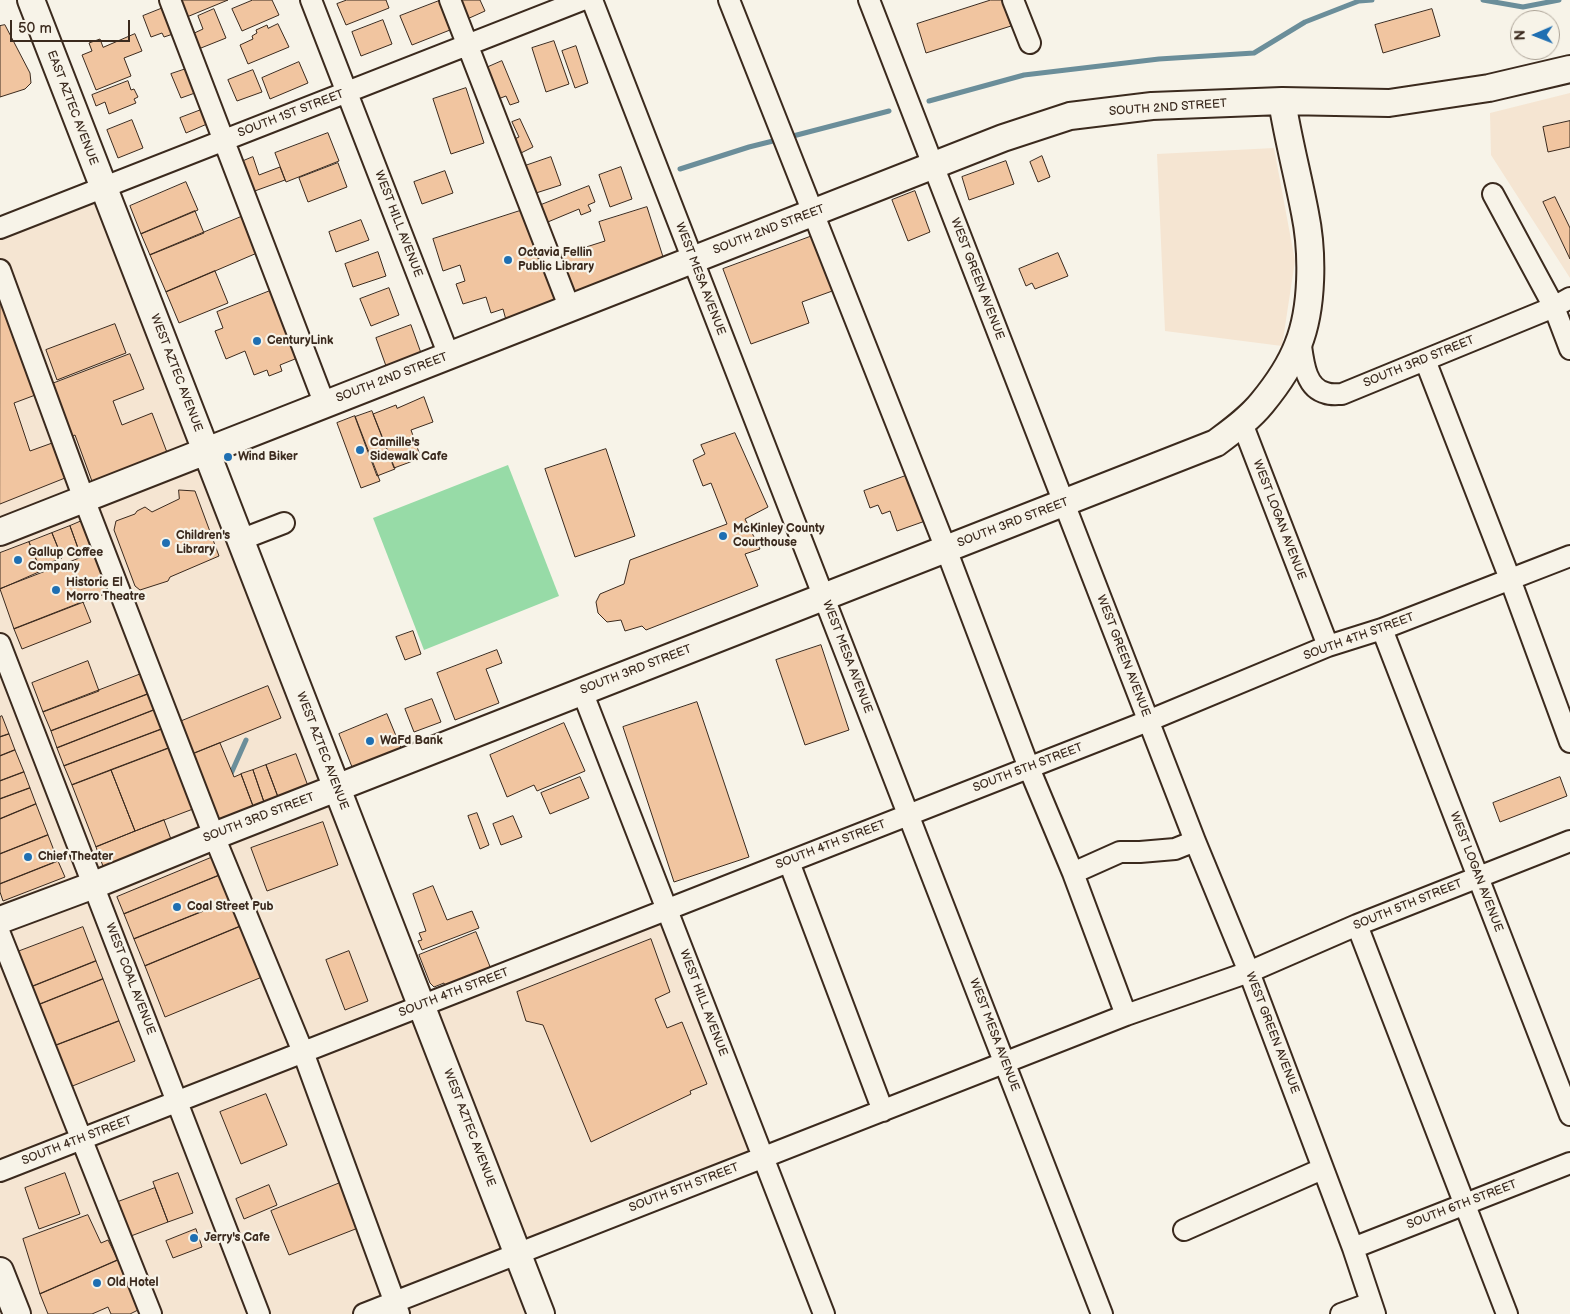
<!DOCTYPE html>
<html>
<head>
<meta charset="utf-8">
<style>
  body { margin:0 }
  #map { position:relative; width:1570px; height:1314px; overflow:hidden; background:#f7f3e8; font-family:"Balsamiq Sans",sans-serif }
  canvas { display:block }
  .north { position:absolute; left:1510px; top:10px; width:50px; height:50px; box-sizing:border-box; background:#f7f3e8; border:1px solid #aca397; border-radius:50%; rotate:269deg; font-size:14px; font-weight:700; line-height:20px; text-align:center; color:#3b2a1e }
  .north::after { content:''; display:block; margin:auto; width:18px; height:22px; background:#1f6fb2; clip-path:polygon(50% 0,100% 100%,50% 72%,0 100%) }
  .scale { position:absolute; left:10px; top:20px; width:120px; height:22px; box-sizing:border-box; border:2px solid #3b2a1e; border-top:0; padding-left:6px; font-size:15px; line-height:18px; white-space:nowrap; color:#3b2a1e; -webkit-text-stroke:4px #f7f3e8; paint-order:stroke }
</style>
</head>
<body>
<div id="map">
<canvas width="1570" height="1314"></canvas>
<div class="north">N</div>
<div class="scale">50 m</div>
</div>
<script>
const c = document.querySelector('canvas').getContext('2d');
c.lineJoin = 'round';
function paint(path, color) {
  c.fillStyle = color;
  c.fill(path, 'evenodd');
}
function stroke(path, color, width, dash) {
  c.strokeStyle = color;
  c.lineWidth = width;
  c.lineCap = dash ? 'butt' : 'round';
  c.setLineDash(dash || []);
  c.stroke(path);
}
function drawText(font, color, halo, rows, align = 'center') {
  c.font = font + ' "Balsamiq Sans",sans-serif';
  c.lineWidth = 4.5;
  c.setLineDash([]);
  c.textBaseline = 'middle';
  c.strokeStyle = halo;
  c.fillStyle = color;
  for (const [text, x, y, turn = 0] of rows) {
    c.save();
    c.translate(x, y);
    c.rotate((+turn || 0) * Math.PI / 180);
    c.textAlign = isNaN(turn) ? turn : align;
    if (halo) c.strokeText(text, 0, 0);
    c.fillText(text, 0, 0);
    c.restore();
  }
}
paint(new Path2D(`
  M 1570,93 L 1570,278 L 1491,155 L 1490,113 Z
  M 1274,148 L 1295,261 L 1282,346 L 1165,331 L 1157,154 Z
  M 103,188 L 421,1006 L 667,910 L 764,1157 L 518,1253 L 541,1314 L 17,1314 L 0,1271 L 0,228 Z`), '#f5e5d2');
paint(new Path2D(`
  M 508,465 L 559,596 L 424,650 L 373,518 Z`), '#97dba7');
stroke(new Path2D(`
  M 1483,0 L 1523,7 L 1559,0
  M 929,101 L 1024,75 L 1159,59 L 1254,53 L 1305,22 L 1359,1 L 1372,0
  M 793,136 L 889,111
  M 680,169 L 749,147 L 777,140
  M 230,776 L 246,740`), '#6b8e9a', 5);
const building = new Path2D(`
  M 174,0 L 228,0 L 182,19 Z
  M 253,0 L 272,0 L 279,15 L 242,31 L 232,9 Z
  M 347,0 L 386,0 L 389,8 L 346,25 L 337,4 Z
  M 457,0 L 480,0 L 485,11 L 465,20 Z
  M 991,0 L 1002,0 L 1011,26 L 926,53 L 917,24 Z
  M 439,1 L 450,30 L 412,45 L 400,16 Z
  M 163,8 L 173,34 L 164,37 L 162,33 L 151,37 L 143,16 Z
  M 214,9 L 226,38 L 196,50 L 190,35 L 203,29 L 198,16 Z
  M 1432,9 L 1440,36 L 1383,53 L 1375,25 Z
  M 383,20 L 392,44 L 361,56 L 352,32 Z
  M 278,24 L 289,47 L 248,64 L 240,45 L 253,39 L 252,36 L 257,33 L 256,30 L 267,25 L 268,28 Z
  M 5,25 L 30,73 L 31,83 L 25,89 L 0,97 L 0,26 Z
  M 135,34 L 142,51 L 124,58 L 131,76 L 96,90 L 82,55 L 92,51 L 89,43 L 100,39 L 103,47 Z
  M 554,41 L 569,84 L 546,92 L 532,48 Z
  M 576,46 L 588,83 L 575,88 L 562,51 Z
  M 502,61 L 519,102 L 510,105 L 506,96 L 498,99 L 486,68 Z
  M 299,62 L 308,83 L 270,99 L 262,78 Z
  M 186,69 L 195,93 L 181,98 L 171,74 Z
  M 253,70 L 262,92 L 237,101 L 228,80 Z
  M 128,81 L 131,90 L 134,89 L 138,97 L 134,99 L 136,103 L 109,114 L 105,102 L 96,106 L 92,95 Z
  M 466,88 L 484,143 L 451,154 L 433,99 Z
  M 201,110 L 207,124 L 186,133 L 180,118 Z
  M 520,119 L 533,147 L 517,155 L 510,141 L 519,137 L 512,122 Z
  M 132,120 L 143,148 L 118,158 L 107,130 Z
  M 1570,121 L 1570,147 L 1548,152 L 1543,127 Z
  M 328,133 L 339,161 L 286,182 L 275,153 Z
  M 1042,156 L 1050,177 L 1038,182 L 1030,162 Z
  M 253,157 L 259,175 L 280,167 L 285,180 L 252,192 L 241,162 Z
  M 551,157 L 561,185 L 536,193 L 530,177 L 526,178 L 522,167 Z
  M 1006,161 L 1014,184 L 969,200 L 962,177 Z
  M 338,163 L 347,187 L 308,202 L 299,178 Z
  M 621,167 L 632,199 L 610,207 L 599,175 Z
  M 445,171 L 453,193 L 422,204 L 414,182 Z
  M 186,182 L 198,210 L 141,234 L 130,206 Z
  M 589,186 L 595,202 L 588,205 L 591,211 L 581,215 L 579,209 L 543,224 L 536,207 Z
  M 915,191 L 930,232 L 908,241 L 892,200 Z
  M 1555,197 L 1570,228 L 1570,259 L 1543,202 Z
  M 647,207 L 665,263 L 570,293 L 558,256 L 605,241 L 599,222 Z
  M 526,209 L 557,304 L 506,320 L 503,309 L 491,313 L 486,297 L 463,304 L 456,284 L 465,281 L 460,265 L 443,271 L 433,239 Z
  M 195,211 L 204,233 L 150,255 L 141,234 Z
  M 248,214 L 264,250 L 166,292 L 150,255 Z
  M 361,220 L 369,240 L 336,252 L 329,232 Z
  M 815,235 L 835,290 L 802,302 L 809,323 L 751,344 L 723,269 Z
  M 378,252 L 386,276 L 353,287 L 345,264 Z
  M 1058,253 L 1068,276 L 1035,289 L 1032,283 L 1026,286 L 1019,269 Z
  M 215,271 L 228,303 L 179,323 L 166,292 Z
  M 0,282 L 38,394 L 14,403 L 30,451 L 55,442 L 70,476 L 0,504 Z
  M 389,288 L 399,315 L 371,326 L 360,299 Z
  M 275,289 L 300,357 L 280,365 L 282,371 L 269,376 L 267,370 L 254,375 L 245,351 L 226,359 L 215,331 L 223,328 L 217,312 Z
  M 115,324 L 126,353 L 57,380 L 46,350 Z
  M 411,325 L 421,353 L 386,366 L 376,338 Z
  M 130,354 L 144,389 L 113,401 L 122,425 L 152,413 L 168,455 L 93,484 L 75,435 L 64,440 L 44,387 Z
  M 424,397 L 433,422 L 411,430 L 421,458 L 394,468 L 373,414 L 396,405 L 397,408 Z
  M 372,411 L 395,469 L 377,476 L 355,417 Z
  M 355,416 L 380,481 L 361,488 L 337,423 Z
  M 735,433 L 768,507 L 745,519 L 760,549 L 745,554 L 758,586 L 646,630 L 642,626 L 625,631 L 621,620 L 607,622 L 598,613 L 596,602 L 600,594 L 624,584 L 630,560 L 727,524 L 711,483 L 703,486 L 693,460 L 705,454 L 701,445 Z
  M 606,449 L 635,536 L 575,557 L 545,469 Z
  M 911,474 L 928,520 L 897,531 L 890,511 L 882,514 L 878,505 L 870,508 L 864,491 Z
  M 179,490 L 195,491 L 219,556 L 170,577 L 168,581 L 140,590 L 135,586 L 114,530 L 116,521 L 135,514 L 137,511 L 145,507 L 152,512 L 179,499 Z
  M 84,520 L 94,545 L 79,551 L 70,526 Z
  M 70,526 L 78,548 L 61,555 L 52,533 Z
  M 52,533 L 62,558 L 39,567 L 29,542 Z
  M 29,542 L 41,571 L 0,589 L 0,553 Z
  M 96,552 L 112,591 L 14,629 L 0,589 Z
  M 83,602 L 91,622 L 22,649 L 14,629 Z
  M 413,631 L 421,654 L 405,660 L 396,637 Z
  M 821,645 L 849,730 L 805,745 L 776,660 Z
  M 497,650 L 502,663 L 486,669 L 499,703 L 455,720 L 437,673 Z
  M 88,661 L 99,691 L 43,712 L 32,683 Z
  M 141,674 L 148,694 L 51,731 L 43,712 Z
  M 268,686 L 281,718 L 185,757 L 172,725 Z
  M 148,694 L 154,710 L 57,748 L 51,731 Z
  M 432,699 L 441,722 L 414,732 L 405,709 Z
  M 697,702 L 749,857 L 674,882 L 623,727 Z
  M 154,710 L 162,729 L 64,766 L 57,748 Z
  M 387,714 L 401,748 L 352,767 L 339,734 Z
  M 2,716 L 9,734 L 0,737 L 0,717 Z
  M 564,723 L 585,771 L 537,791 L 534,785 L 507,797 L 490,755 Z
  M 162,729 L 169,748 L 72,785 L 64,766 Z
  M 9,734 L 15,750 L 0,756 L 0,737 Z
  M 220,743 L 234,777 L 241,774 L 253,806 L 211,822 L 185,757 Z
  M 169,748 L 193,809 L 135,831 L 111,770 Z
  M 15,750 L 24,772 L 0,781 L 0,756 Z
  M 296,754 L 308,786 L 278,797 L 266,765 Z
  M 266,765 L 278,797 L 264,802 L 253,770 Z
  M 111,770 L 135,831 L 96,847 L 72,785 Z
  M 253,770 L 264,802 L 253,806 L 241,774 Z
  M 24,772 L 30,788 L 0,799 L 0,781 Z
  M 580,777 L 589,798 L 550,814 L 541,793 Z
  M 1560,777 L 1567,796 L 1500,822 L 1493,803 Z
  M 30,788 L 36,804 L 0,819 L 0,799 Z
  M 36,804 L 48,835 L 0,854 L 0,819 Z
  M 477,813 L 489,845 L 480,849 L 468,816 Z
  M 513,816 L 522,837 L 501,845 L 493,824 Z
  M 164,820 L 172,842 L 104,869 L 96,847 Z
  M 323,822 L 338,865 L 267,891 L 251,848 Z
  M 48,835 L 58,861 L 0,884 L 0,854 Z
  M 213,857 L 220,875 L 124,914 L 117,897 Z
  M 58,861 L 65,877 L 3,901 L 0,892 L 0,884 Z
  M 220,875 L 231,900 L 134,939 L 124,914 Z
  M 433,886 L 447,920 L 472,911 L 479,928 L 422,950 L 418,941 L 422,940 L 419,933 L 426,931 L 413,894 Z
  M 231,900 L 241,926 L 145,966 L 134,939 Z
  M 241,926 L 262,977 L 165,1017 L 145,966 Z
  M 83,927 L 96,961 L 26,989 L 12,954 Z
  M 476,932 L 491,969 L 445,986 L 444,983 L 434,987 L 430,983 L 419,955 Z
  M 651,939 L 670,992 L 655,999 L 667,1028 L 682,1022 L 707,1084 L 690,1091 L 691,1094 L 591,1142 L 543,1025 L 526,1021 L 517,992 Z
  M 349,951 L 368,1001 L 345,1010 L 326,960 Z
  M 96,961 L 103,979 L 33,1007 L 26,989 Z
  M 103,979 L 119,1021 L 49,1048 L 33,1007 Z
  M 119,1021 L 135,1061 L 65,1089 L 49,1048 Z
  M 266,1094 L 287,1145 L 241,1164 L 220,1112 Z
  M 65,1173 L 80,1214 L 39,1229 L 25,1188 Z
  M 178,1173 L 193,1213 L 168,1222 L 153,1182 Z
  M 340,1183 L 358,1228 L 289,1255 L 271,1211 Z
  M 269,1185 L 277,1205 L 244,1219 L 236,1199 Z
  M 155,1188 L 168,1222 L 123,1239 L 110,1205 Z
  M 88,1215 L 101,1243 L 108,1240 L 118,1260 L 40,1294 L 23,1239 Z
  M 196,1229 L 202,1247 L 173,1258 L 166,1241 Z
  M 118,1260 L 140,1309 L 130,1314 L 111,1314 L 108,1307 L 92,1314 L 48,1314 L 40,1294 Z`);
paint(building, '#f1c5a0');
stroke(building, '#3b2a1e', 1);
const minor = new Path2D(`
  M 170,0 L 325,405
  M 311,0 L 449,356
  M 450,0 L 570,309
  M 592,0 L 1102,1314
  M 729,0 L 946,549 L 1029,768 L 1073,873 L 1126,1015
  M 869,0 L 1195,841 L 1249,972 L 1353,1248 L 1375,1314
  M 1013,0 L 1030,43
  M 1493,194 L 1554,307 L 1570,349
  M 0,228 L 582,0
  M 0,270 L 84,499 L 214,836 L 303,1052 L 399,1314
  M 1300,339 C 1303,358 1304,388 1326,393 C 1331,395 1337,394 1342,394 L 1554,307 L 1570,298
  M 1425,360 L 1510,579 L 1570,742
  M 1242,423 L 1328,646
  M 240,540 L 284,523
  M 1382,629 L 1570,1115
  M 0,644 L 259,1314
  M 582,691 L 824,1314
  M 789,862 L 883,1111
  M 1073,873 L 1120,852 L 1140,852 L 1175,849 L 1195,841
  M 1357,925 L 1507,1314
  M 0,934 L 151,1314
  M 0,1171 L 1148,721 L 1328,646 L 1382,629 L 1570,556
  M 1184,1230 L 1322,1169
  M 1353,1248 L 1570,1163
  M 364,1314 L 1126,1015 L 1249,972 L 1357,925 L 1570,841
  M 1341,1314 L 1371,1303`);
const major = new Path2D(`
  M 31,0 L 541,1314
  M 0,532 L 1003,138 L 1070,116 L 1152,106 L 1282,101 L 1389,103 L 1489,88 L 1570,69
  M 0,920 L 94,885 L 214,836 L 1216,443 C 1232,431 1249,419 1262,403 C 1276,386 1290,366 1298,345 C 1313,308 1313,252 1305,213 C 1298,176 1288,139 1282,101
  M 0,1271 L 17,1314`);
stroke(minor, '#3b2a1e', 24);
stroke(major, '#3b2a1e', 30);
stroke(minor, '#f7f3e8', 20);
stroke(major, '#f7f3e8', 26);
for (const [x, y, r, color] of [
  [508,260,5,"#1f6fb2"],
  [257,341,5,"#1f6fb2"],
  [360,450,5,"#1f6fb2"],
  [228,457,5,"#1f6fb2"],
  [723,536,5,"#1f6fb2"],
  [166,543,5,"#1f6fb2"],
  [18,560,5,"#1f6fb2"],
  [56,590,5,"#1f6fb2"],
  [370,741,5,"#1f6fb2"],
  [28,857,5,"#1f6fb2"],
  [177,907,5,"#1f6fb2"],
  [194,1238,5,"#1f6fb2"],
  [97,1283,5,"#1f6fb2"]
]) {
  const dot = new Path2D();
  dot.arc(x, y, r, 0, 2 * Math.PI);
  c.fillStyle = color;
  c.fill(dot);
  stroke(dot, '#f7f3e8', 2);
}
drawText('12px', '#3b2a1e', '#f7f3e8', [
  ["EAST AZTEC AVENUE",72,108,69],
  ["SOUTH 2ND STREET",1168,108,-4],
  ["SOUTH 1ST STREET",291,114,-21],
  ["WEST HILL AVENUE",398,224,69],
  ["SOUTH 2ND STREET",769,230,-21],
  ["WEST MESA AVENUE",700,279,69],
  ["WEST GREEN AVENUE",977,279,69],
  ["SOUTH 3RD STREET",1419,362,-22],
  ["WEST AZTEC AVENUE",176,373,69],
  ["SOUTH 2ND STREET",392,378,-21],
  ["WEST LOGAN AVENUE",1279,520,69],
  ["SOUTH 3RD STREET",1013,523,-21],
  ["SOUTH 4TH STREET",1359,637,-20],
  ["WEST GREEN AVENUE",1123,656,69],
  ["WEST MESA AVENUE",847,657,69],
  ["SOUTH 3RD STREET",636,670,-21],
  ["WEST AZTEC AVENUE",322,751,69],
  ["SOUTH 5TH STREET",1028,768,-21],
  ["SOUTH 3RD STREET",259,818,-21],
  ["SOUTH 4TH STREET",831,845,-21],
  ["WEST LOGAN AVENUE",1476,872,69],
  ["SOUTH 5TH STREET",1408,905,-22],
  ["WEST COAL AVENUE",130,979,69],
  ["SOUTH 4TH STREET",454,993,-21],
  ["WEST HILL AVENUE",703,1003,69],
  ["WEST GREEN AVENUE",1272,1033,69],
  ["WEST MESA AVENUE",994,1035,69],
  ["WEST AZTEC AVENUE",469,1128,69],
  ["SOUTH 4TH STREET",77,1141,-21],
  ["SOUTH 5TH STREET",684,1188,-21],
  ["SOUTH 6TH STREET",1462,1205,-21]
]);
drawText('bold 12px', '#3b2a1e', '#f7f3e8', [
  ["Octavia Fellin",518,253],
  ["Public Library",518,267],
  ["CenturyLink",267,341],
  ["Camille's",370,443],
  ["Sidewalk Cafe",370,457],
  ["Wind Biker",238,457],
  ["McKinley County",733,529],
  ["Courthouse",733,543],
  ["Children's",176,536],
  ["Library",176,550],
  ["Gallup Coffee",28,553],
  ["Company",28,567],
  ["Historic El",66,583],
  ["Morro Theatre",66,597],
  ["WaFd Bank",380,741],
  ["Chief Theater",38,857],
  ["Coal Street Pub",187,907],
  ["Jerry's Cafe",204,1238],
  ["Old Hotel",107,1283]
], 'left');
</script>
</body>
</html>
